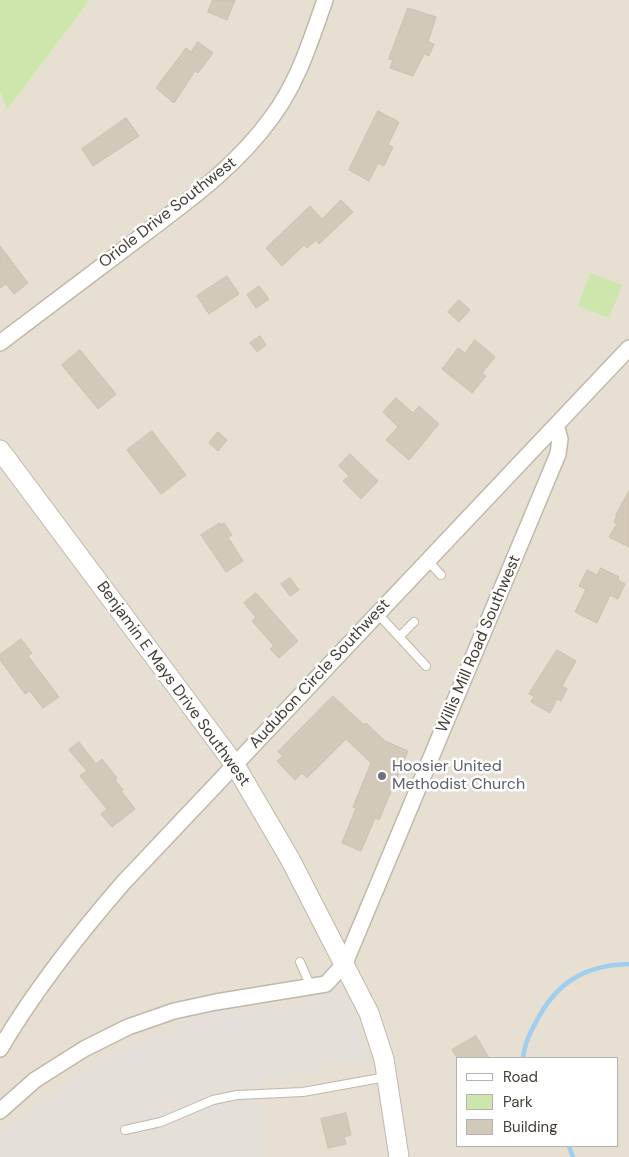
<!DOCTYPE html>
<html>
<head>
<meta charset="utf-8">
<style>
  body { margin:0 }
  #map { position:relative; width:629px; height:1157px; overflow:hidden; background:#f2ede4; font-family:"DM Sans",sans-serif }
  canvas { display:block }
  .legend { position:absolute; left:456px; top:1057px; width:162px; height:90px; box-sizing:border-box; background:#fff; border:1px solid #b4b1ae; margin:0; padding:6px 9px; list-style:none; font-size:15px; color:#433d34 }
  .legend li { display:flex; align-items:center; gap:10px; height:25px }
  .legend b { width:25px; border:1px solid #b4b1ae }
</style>
</head>
<body>
<div id="map">
<canvas width="629" height="1157"></canvas>
<ul class="legend">
<li><b style="height:6px;background:#fff"></b>Road</li>
<li><b style="height:14px;background:#cce6ac"></b>Park</li>
<li><b style="height:14px;background:#d3c9b9"></b>Building</li>
</ul>
</div>
<script>
const c = document.querySelector('canvas').getContext('2d');
c.lineJoin = 'round';
function paint(path, color) {
  c.fillStyle = color;
  c.fill(path, 'evenodd');
}
function stroke(path, color, width, dash) {
  c.strokeStyle = color;
  c.lineWidth = width;
  c.lineCap = dash ? 'butt' : 'round';
  c.setLineDash(dash || []);
  c.stroke(path);
}
function drawText(font, color, halo, rows, align = 'center') {
  c.font = font + ' "DM Sans",sans-serif';
  c.lineWidth = 5;
  c.setLineDash([]);
  c.textBaseline = 'middle';
  c.strokeStyle = halo;
  c.fillStyle = color;
  for (const [text, x, y, turn = 0] of rows) {
    c.save();
    c.translate(x, y);
    c.rotate((+turn || 0) * Math.PI / 180);
    c.textAlign = isNaN(turn) ? turn : align;
    if (halo) c.strokeText(text, 0, 0);
    c.fillText(text, 0, 0);
    c.restore();
  }
}
paint(new Path2D(`
  M 90,0 L 629,0 L 629,1157 L 0,1157 L 0,92 L 7,110 ZM 458,1058 L 618,1058 L 618,1146 L 458,1146 Z`), '#e6dfd2');
paint(new Path2D(`
  M 344,981 L 369,1061 L 263,1080 L 261,1157 L 0,1157 L 0,1134 L 102,1058 L 199,1014 L 302,1004 Z`), '#e4dfd9');
paint(new Path2D(`
  M 0,0 L 90,0 L 7,110 L 0,92 Z
  M 590,273 L 622,285 L 609,318 L 578,306 Z`), '#cce6ac');
stroke(new Path2D(`
  M 523,1058 C 524,1045 529,1034 536,1022 C 556,983 584,965 629,964
  M 569,1146 L 573,1157`), '#9fceef', 4.5);
const building = new Path2D(`
  M 213,0 L 235,0 L 227,20 L 208,12 Z
  M 408,8 L 436,17 L 428,42 L 434,44 L 429,56 L 424,54 L 413,76 L 390,68 L 393,60 L 389,59 Z
  M 198,42 L 213,53 L 198,73 L 195,71 L 174,103 L 156,88 L 186,48 L 191,52 Z
  M 378,111 L 399,122 L 388,145 L 393,147 L 384,166 L 378,163 L 369,181 L 349,170 Z
  M 126,118 L 139,136 L 93,166 L 82,149 Z
  M 341,200 L 353,212 L 319,244 L 316,240 L 307,248 L 304,245 L 282,266 L 266,248 L 310,206 L 322,219 Z
  M 0,246 L 28,283 L 14,294 L 6,284 L 0,288 Z
  M 227,276 L 239,294 L 209,314 L 197,296 Z
  M 259,286 L 269,299 L 256,308 L 247,295 Z
  M 459,300 L 470,310 L 459,322 L 448,312 Z
  M 260,336 L 266,345 L 257,352 L 250,343 Z
  M 475,340 L 495,357 L 482,373 L 486,376 L 472,393 L 442,369 L 458,348 L 465,353 Z
  M 80,350 L 116,394 L 98,409 L 62,365 Z
  M 396,398 L 413,413 L 419,406 L 439,424 L 409,460 L 386,440 L 398,427 L 383,412 Z
  M 152,431 L 186,475 L 161,494 L 127,450 Z
  M 218,432 L 227,440 L 218,451 L 209,443 Z
  M 350,454 L 378,481 L 361,499 L 343,481 L 349,476 L 339,466 Z
  M 629,491 L 629,547 L 609,537 L 617,524 L 614,522 L 617,515 L 616,515 Z
  M 220,523 L 221,525 L 224,523 L 232,535 L 228,537 L 243,561 L 226,572 L 201,535 Z
  M 601,568 L 619,577 L 618,580 L 625,584 L 618,599 L 610,595 L 597,623 L 575,612 L 586,589 L 579,586 L 587,570 L 597,575 Z
  M 290,578 L 299,590 L 290,596 L 281,584 Z
  M 256,593 L 298,641 L 279,658 L 270,649 L 274,646 L 252,621 L 256,617 L 244,603 Z
  M 21,639 L 32,653 L 28,656 L 59,697 L 43,708 L 30,691 L 25,694 L 0,660 L 0,655 Z
  M 557,650 L 576,661 L 562,686 L 567,689 L 561,701 L 557,699 L 550,713 L 531,702 L 534,696 L 529,694 Z
  M 333,696 L 364,725 L 366,723 L 385,741 L 408,751 L 379,820 L 375,818 L 361,851 L 342,843 L 356,808 L 353,807 L 371,763 L 346,739 L 307,778 L 302,773 L 295,780 L 277,761 L 283,756 L 278,752 Z
  M 79,742 L 96,764 L 102,759 L 117,778 L 115,780 L 123,790 L 121,791 L 135,809 L 112,827 L 101,814 L 107,809 L 80,776 L 87,771 L 69,750 Z
  M 476,1036 L 489,1058 L 457,1058 L 452,1050 Z
  M 346,1113 L 351,1135 L 344,1137 L 346,1144 L 328,1148 L 321,1119 Z`);
paint(building, '#d3c9b9');
stroke(building, '#cec1ad', 1);
const service = new Path2D(`
  M 428,561 L 441,575
  M 378,614 L 426,666
  M 399,637 L 414,622
  M 300,962 L 311,987
  M 125,1130 L 161,1122 L 213,1100 L 237,1095 L 303,1092 L 386,1077`);
const minor = new Path2D(`
  M 0,343 C 46,308 93,273 139,238 C 188,201 236,167 272,117 C 298,82 311,40 325,0
  M 0,1049 C 35,989 78,935 123,883 L 629,348
  M 0,1111 L 35,1080 L 84,1049 L 128,1027 L 174,1011 L 216,1002 L 326,984 L 345,963 L 558,454 L 560,439 L 556,425`);
const tertiary = new Path2D(`
  M 0,450 L 235,765 L 290,859 L 369,1013 L 384,1059 L 399,1157`);
stroke(service, '#c0b8a9', 10);
stroke(minor, '#c0b8a9', 18);
stroke(tertiary, '#c0b8a9', 21);
stroke(service, '#fff', 8);
stroke(minor, '#fff', 15);
stroke(tertiary, '#fff', 19);
for (const [x, y, r, color] of [
  [382,776,5,"#6b7280"]
]) {
  const dot = new Path2D();
  dot.arc(x, y, r, 0, 2 * Math.PI);
  c.fillStyle = color;
  c.fill(dot);
  stroke(dot, '#fff', 2);
}
drawText('16px', '#433d34', '#fff', [
  ["Oriole Drive Southwest",168,213,-38],
  ["Willis Mill Road Southwest",479,644,-67],
  ["Audubon Circle Southwest",320,674,-47],
  ["Benjamin E Mays Drive Southwest",173,684,54]
]);
drawText('16px', '#5b616d', '#fff', [
  ["Hoosier United",392,767],
  ["Methodist Church",392,785]
], 'left');
</script>
</body>
</html>
